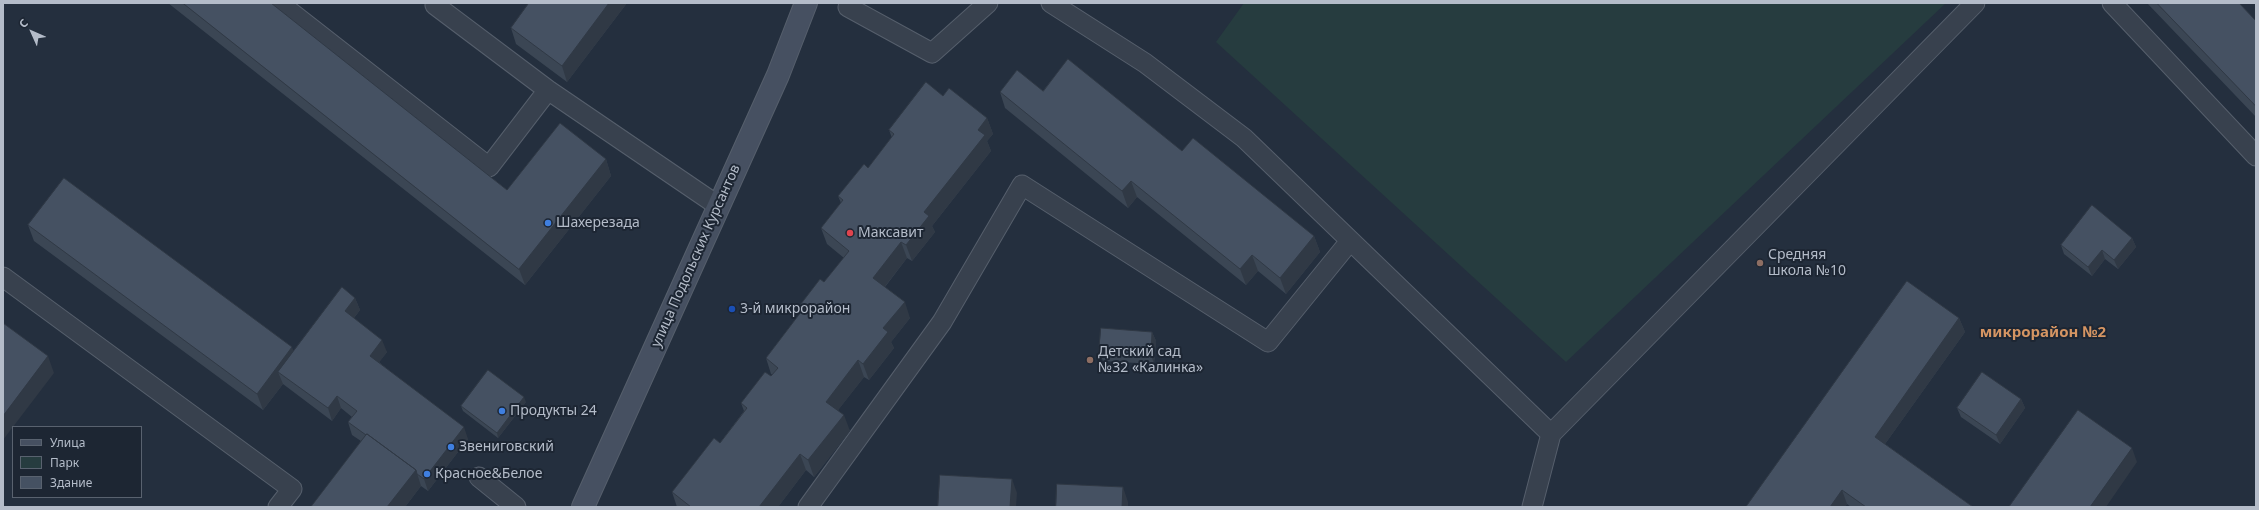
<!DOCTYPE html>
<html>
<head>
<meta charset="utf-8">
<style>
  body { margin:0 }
  #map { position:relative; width:2259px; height:510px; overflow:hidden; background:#242f3e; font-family:"Noto Sans",sans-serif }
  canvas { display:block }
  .frame { position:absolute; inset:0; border:4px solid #b4bcc9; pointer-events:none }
  .legend { position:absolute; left:12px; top:426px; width:130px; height:72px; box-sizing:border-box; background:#1d2633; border:1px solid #59626f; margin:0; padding:5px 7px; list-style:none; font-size:12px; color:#b4bcc9 }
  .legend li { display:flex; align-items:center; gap:8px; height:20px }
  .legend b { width:20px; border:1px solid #59626f }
  .north { position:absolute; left:12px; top:12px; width:40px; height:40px; -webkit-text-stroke:3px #1d2633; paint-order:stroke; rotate:315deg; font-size:11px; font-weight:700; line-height:16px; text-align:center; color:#b4bcc9 }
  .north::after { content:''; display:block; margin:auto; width:14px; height:18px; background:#b4bcc9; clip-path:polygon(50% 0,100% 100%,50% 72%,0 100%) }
</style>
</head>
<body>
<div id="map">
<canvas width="2259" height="510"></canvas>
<div class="frame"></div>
<ul class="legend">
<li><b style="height:5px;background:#465061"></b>Улица</li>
<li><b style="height:11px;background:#263c3f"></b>Парк</li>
<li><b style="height:11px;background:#455162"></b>Здание</li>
</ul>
<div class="north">С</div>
</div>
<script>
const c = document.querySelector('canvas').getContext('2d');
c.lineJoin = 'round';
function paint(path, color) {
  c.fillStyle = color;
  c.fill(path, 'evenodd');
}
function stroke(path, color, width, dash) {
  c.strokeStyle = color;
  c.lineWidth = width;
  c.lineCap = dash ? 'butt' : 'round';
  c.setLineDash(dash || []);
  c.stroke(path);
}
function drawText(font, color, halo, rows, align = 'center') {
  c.font = font + ' "Noto Sans",sans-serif';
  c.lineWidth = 4;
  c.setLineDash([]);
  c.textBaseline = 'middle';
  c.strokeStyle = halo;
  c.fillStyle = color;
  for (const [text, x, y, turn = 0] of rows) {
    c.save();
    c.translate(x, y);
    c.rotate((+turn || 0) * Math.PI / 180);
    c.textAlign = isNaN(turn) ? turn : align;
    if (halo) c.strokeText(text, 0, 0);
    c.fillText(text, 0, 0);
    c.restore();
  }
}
paint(new Path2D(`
  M 1244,3 L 1946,3 L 1566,362 L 1216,42 Z`), '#263c3f');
const lane = new Path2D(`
  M 279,3 L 489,167 L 548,90
  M 436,3 L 435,5 L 548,90 L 717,205
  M 1051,3 L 1145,63 L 1244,138 L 1551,434
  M 2112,3 L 2256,156
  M 848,7 L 932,53 L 988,3
  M 3,277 L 292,489 L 278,507
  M 479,477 L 516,507
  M 808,507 L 942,322 L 1022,185 L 1268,342 L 1350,241
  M 1532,507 L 1551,434 L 1975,3`);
const secondary = new Path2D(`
  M 583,507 L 778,75 L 806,3`);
stroke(lane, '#565f6c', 21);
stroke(secondary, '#565f6c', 24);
stroke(lane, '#38414e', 19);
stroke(secondary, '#465061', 22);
paint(new Path2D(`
  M 168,3 L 271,3 L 507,190 L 606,159 L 611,176 L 525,285 Z
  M 627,3 L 567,82 L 516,44 L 511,28 Z
  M 2147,3 L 2239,3 L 2256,21 L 2256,117 Z
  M 1043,91 L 1182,151 L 1314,236 L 1320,252 L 1286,294 L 1258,271 L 1246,285 L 1137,197 L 1128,208 L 1005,108 L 1000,92 Z
  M 943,96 L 987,118 L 993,134 L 987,141 L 991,151 L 932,226 L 935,232 L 912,261 L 907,258 L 885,287 L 910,318 L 891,342 L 894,348 L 869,380 L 864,377 L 838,410 L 850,431 L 814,477 L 806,470 L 778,507 L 677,507 L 672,492 L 720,443 L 744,411 L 741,403 L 773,375 L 771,374 L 766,358 L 799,315 L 797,309 L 824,282 L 844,258 L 827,244 L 821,228 L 841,203 L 838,196 L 868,168 L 892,138 L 889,130 Z
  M 28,225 L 294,351 L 355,298 L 360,310 L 354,318 L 387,352 L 379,362 L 468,439 L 428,491 L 421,486 L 405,507 L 311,507 L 361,441 L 352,435 L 348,422 L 352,417 L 341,408 L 332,421 L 283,384 L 263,410 L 34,241 Z
  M 2132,238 L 2136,247 L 2118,269 L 2105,259 L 2092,276 L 2064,254 L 2061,245 Z
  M 1959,318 L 1965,332 L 1885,444 L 1973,507 L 1851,507 L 1847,504 L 1845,507 L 1746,507 Z
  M 1152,332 L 1156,341 L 1154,364 L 1103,361 L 1099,352 Z
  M 2021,399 L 2025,408 L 2000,444 L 1961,417 L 1957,408 Z
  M 526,402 L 498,438 L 463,411 L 461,406 Z`), '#3b4654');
paint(new Path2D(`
  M 609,3 L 627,3 L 567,82 L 562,66 Z
  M 987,118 L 993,134 L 987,141 L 991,151 L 932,226 L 935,232 L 912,261 L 906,245 L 924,212 L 978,130 Z
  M 606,159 L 611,176 L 525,285 L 519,269 Z
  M 1131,181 L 1137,197 L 1128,208 L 1122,191 Z
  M 1314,236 L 1320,252 L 1286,294 L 1280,278 Z
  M 2132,238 L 2136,247 L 2118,269 L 2114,260 Z
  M 901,242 L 907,258 L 879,294 L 873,278 Z
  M 2102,250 L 2105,259 L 2092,276 L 2088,267 Z
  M 1252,255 L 1258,271 L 1246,285 L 1240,269 Z
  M 355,298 L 360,310 L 349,324 L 345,311 Z
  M 905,302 L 910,318 L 891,342 L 894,348 L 869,380 L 863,364 L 883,328 Z
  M 1959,318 L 1965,332 L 1880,451 L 1875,437 Z
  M 1152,332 L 1156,341 L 1154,364 L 1151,355 Z
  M 382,340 L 387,352 L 375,368 L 370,356 Z
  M 292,347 L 298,363 L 278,372 L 283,384 L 263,410 L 257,394 Z
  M 48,356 L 54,373 L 3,440 L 3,416 Z
  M 858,360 L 864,377 L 832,418 L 826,402 Z
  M 337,396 L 341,408 L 332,421 L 328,408 Z
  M 524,397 L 526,402 L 498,438 L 497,433 Z
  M 2021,399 L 2025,408 L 2000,444 L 1996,435 Z
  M 844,415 L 850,431 L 814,477 L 808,460 Z
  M 464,427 L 468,439 L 428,491 L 424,479 Z
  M 2132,448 L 2137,462 L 2106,507 L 2090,507 Z
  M 800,454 L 806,470 L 778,507 L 759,507 Z
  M 416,470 L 421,486 L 405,507 L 387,507 Z
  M 1012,479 L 1017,493 L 1016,507 L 1010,507 Z
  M 1123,487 L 1128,502 L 1128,507 L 1122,507 Z
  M 1842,490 L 1847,504 L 1845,507 L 1830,507 Z`), '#303945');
const building = new Path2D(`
  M 183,3 L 271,3 L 507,190 L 560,123 L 606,159 L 519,269 Z
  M 529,3 L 609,3 L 562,66 L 511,28 Z
  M 2157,3 L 2239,3 L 2256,21 L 2256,106 Z
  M 1068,59 L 1182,151 L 1193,138 L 1314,236 L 1280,278 L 1252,255 L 1240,269 L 1131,181 L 1122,191 L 1000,92 L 1017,70 L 1043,91 Z
  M 926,82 L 943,96 L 949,88 L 987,118 L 978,130 L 985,135 L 924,212 L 929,216 L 906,245 L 901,242 L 873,278 L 905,302 L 883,328 L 888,332 L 863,364 L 858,360 L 826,402 L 844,415 L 808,460 L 800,454 L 759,507 L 691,507 L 672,492 L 714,438 L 720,443 L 747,408 L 741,403 L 765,372 L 771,376 L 778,368 L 766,358 L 801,312 L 797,309 L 820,279 L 824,282 L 849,251 L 821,228 L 843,200 L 838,196 L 864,164 L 868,168 L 894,134 L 889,130 Z
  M 64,178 L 292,347 L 257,394 L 28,225 Z
  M 2092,205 L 2132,238 L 2114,260 L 2102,250 L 2088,267 L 2061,245 Z
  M 1907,281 L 1959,318 L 1875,437 L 1973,507 L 1866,507 L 1842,490 L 1830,507 L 1746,507 Z
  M 342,287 L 355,298 L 345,311 L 382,340 L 370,356 L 464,427 L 424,479 L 417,474 L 416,470 L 367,434 L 366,435 L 348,422 L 357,411 L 337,396 L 328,408 L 278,372 Z
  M 3,323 L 48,356 L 3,416 Z
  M 1101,328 L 1152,332 L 1151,355 L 1099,352 Z
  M 488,370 L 524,397 L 497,433 L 461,406 Z
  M 1982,372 L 2021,399 L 1996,435 L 1957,408 Z
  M 2078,410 L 2132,448 L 2090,507 L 2009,507 Z
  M 367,434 L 416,470 L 387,507 L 311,507 Z
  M 940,475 L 1012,479 L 1010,507 L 938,507 Z
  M 1057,484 L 1123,487 L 1122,507 L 1056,507 Z`);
paint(building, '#455162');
stroke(building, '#303945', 1);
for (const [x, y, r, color] of [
  [548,223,4,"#3f7fe0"],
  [850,233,4,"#e0444e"],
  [1760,263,4,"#8d6e63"],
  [732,309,4,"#1a4fb4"],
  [1090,360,4,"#8d6e63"],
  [502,411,4,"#3f7fe0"],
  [451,447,4,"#3f7fe0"],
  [427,474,4,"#3f7fe0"]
]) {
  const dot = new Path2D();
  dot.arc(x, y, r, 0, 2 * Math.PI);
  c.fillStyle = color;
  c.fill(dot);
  stroke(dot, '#1d2633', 1.5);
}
drawText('14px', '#b4bcc9', '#1d2633', [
  ["Шахерезада",556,223],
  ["Максавит",858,233],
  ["Средняя",1768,255],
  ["школа №10",1768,271],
  ["3-й микрорайон",740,309],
  ["Детский сад",1098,352],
  ["№32 «Калинка»",1098,368],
  ["Продукты 24",510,411],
  ["Звениговский",459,447],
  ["Красное&Белое",435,474]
], 'left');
drawText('14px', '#b4bcc9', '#1d2633', [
  ["улица Подольских Курсантов",696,256,-66]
]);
drawText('bold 15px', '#d59563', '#1d2633', [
  ["микрорайон №2",2043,333]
]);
</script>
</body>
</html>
